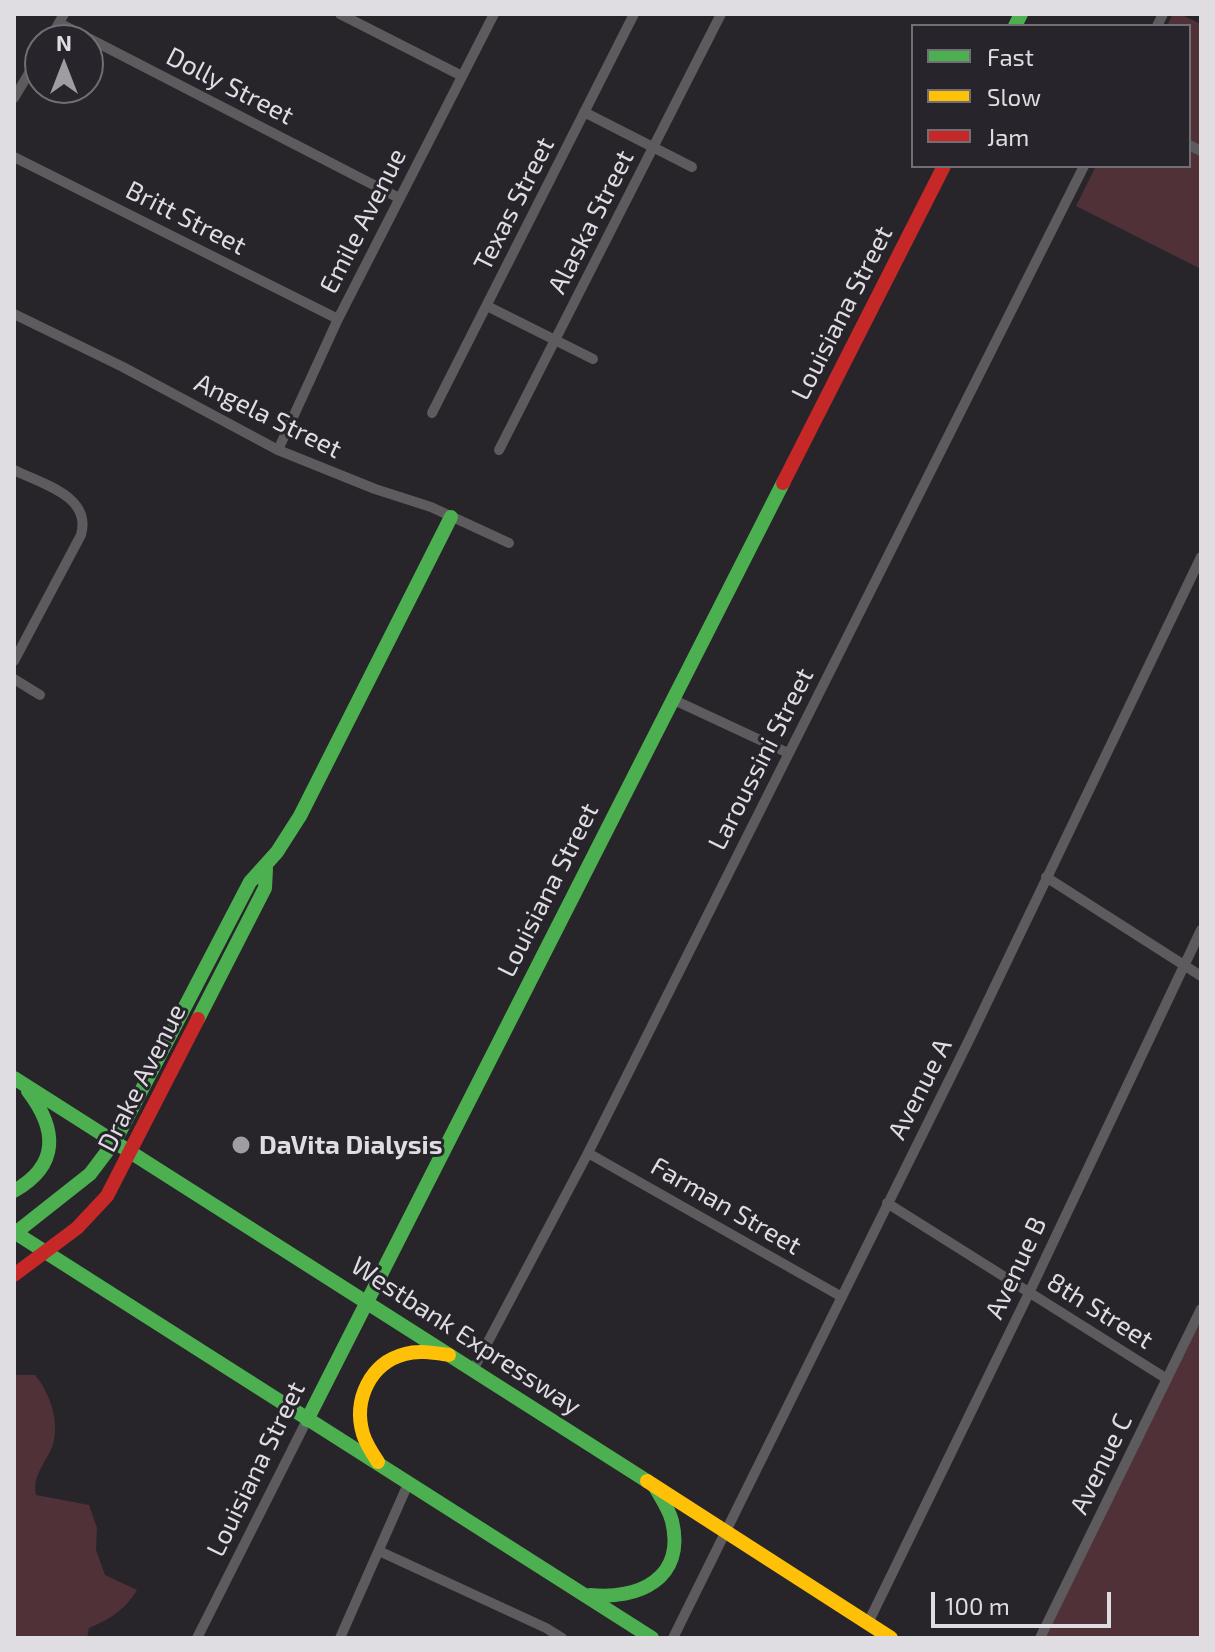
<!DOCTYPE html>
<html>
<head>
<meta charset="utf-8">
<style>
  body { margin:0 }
  #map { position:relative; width:1215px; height:1652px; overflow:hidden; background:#27252a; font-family:"Exo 2",sans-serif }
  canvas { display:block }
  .frame { position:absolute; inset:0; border:16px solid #dfdde2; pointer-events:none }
  .legend { position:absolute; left:911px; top:24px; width:280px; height:144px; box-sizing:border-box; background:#27242b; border:2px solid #716e74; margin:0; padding:10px 14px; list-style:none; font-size:24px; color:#dfdde2 }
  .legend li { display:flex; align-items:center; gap:16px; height:40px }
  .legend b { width:40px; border:2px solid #716e74 }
  .north { position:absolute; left:24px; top:24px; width:80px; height:80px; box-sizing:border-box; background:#27242b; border:2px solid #716e74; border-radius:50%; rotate:0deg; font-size:22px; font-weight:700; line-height:32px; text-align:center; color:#dfdde2 }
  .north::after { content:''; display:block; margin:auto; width:28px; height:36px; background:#9f9da2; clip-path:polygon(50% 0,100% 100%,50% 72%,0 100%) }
  .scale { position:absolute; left:931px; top:1592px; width:180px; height:36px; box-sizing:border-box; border:4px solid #dfdde2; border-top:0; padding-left:10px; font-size:24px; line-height:28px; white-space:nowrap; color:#dfdde2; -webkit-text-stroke:6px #27242b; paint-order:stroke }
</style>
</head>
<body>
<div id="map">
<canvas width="1215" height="1652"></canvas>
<div class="frame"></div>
<ul class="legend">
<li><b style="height:10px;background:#4caf50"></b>Fast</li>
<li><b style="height:10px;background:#ffc107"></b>Slow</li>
<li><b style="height:10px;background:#c62828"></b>Jam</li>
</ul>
<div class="north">N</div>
<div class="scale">100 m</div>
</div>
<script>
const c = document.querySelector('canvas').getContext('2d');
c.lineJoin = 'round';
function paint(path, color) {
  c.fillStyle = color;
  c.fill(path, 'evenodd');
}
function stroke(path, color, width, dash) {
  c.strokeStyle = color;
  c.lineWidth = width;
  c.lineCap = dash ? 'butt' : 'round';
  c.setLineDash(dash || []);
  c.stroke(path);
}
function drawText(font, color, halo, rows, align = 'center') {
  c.font = font + ' "Exo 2",sans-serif';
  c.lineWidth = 6;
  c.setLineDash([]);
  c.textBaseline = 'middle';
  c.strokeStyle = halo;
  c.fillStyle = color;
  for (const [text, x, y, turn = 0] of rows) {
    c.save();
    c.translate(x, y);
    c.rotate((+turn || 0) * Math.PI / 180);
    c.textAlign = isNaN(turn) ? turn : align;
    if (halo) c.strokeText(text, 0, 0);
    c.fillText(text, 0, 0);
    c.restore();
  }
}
paint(new Path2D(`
  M 1173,14 L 1180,14 L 1201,24 L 1201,269 L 1076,206 L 1096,166 L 1189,166 L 1189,26 L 1167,26 Z
  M 1201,1309 L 1201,1638 L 1040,1638 Z
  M 14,1375 L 35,1375 C 50,1393 61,1424 52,1447 C 45,1464 32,1476 36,1495 L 89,1505 L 97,1528 L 96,1550 L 105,1575 L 137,1590 C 126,1609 109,1620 89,1628 L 87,1638 L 14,1638 Z`), '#513138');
stroke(new Path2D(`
  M 340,14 L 462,76
  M 59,23 L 399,198
  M 1157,26 L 1163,14
  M 49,40 L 64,14
  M 14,98 L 40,55
  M 584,112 L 692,167
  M 1189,145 L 1201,151
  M 14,157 L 338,319
  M 487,306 L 593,359
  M 14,314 L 123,367 L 278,450 L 375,489 L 431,507 L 509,543
  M 432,413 L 634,14
  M 278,450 L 338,319 L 494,14
  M 499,450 L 721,14
  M 14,470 C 42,484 92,496 81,535 L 14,661
  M 14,679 L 40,695
  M 672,699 L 788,753
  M 1046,877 L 1201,976
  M 588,1153 L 842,1297
  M 887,1203 L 1167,1379
  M 473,1370 L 588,1153 L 1084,166
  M 379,1551 L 546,1628 L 562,1638
  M 868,1623 L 1029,1293 L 1201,930
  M 197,1638 L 307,1420
  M 340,1638 L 408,1484
  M 673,1638 L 969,1040 L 1201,557
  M 1040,1638 L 1201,1309`), '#5d5b5d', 10);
stroke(new Path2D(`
  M 1015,26 L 1021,14
  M 198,1019 L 265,888 L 266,869
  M 14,1078 L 647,1481
  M 14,1191 C 60,1165 57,1129 28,1091
  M 14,1232 L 652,1638
  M 14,1234 L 90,1174 L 115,1141 L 250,882 L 277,852 L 300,816 L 451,517
  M 307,1420 L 783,483
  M 590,1595 C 638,1600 686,1579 672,1521 C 669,1509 661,1498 655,1487`), '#4caf50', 14);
stroke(new Path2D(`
  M 378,1462 C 372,1453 366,1444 363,1434 C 353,1400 370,1363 405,1354 C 419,1350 435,1353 449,1355
  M 647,1481 L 891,1638`), '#ffc107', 14);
stroke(new Path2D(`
  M 783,483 L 944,166
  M 14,1275 L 77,1228 L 107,1196 L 198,1019`), '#c62828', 14);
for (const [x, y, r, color] of [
  [241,1145,10,"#9f9da2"]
]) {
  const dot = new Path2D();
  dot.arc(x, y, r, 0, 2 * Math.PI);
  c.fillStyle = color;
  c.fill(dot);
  stroke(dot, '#27242b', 3);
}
drawText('26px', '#dfdde2', '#27242b', [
  ["Dolly Street",230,86,27],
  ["Texas Street",514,204,-63],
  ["Britt Street",186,218,27],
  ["Emile Avenue",363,221,-63],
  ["Alaska Street",591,222,-63],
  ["Louisiana Street",842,313,-63],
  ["Angela Street",268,416,26],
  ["Laroussini Street",761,759,-63],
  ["Louisiana Street",548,890,-63],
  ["Drake Avenue",142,1078,-63],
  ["Avenue A",920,1089,-63],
  ["Farman Street",726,1206,30],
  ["Avenue B",1016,1268,-65],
  ["8th Street",1100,1311,32],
  ["Westbank Expressway",466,1336,33],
  ["Avenue C",1101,1464,-64],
  ["Louisiana Street",256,1469,-64]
]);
drawText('bold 26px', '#dfdde2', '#27242b', [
  ["DaVita Dialysis",259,1145]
], 'left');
</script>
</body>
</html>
